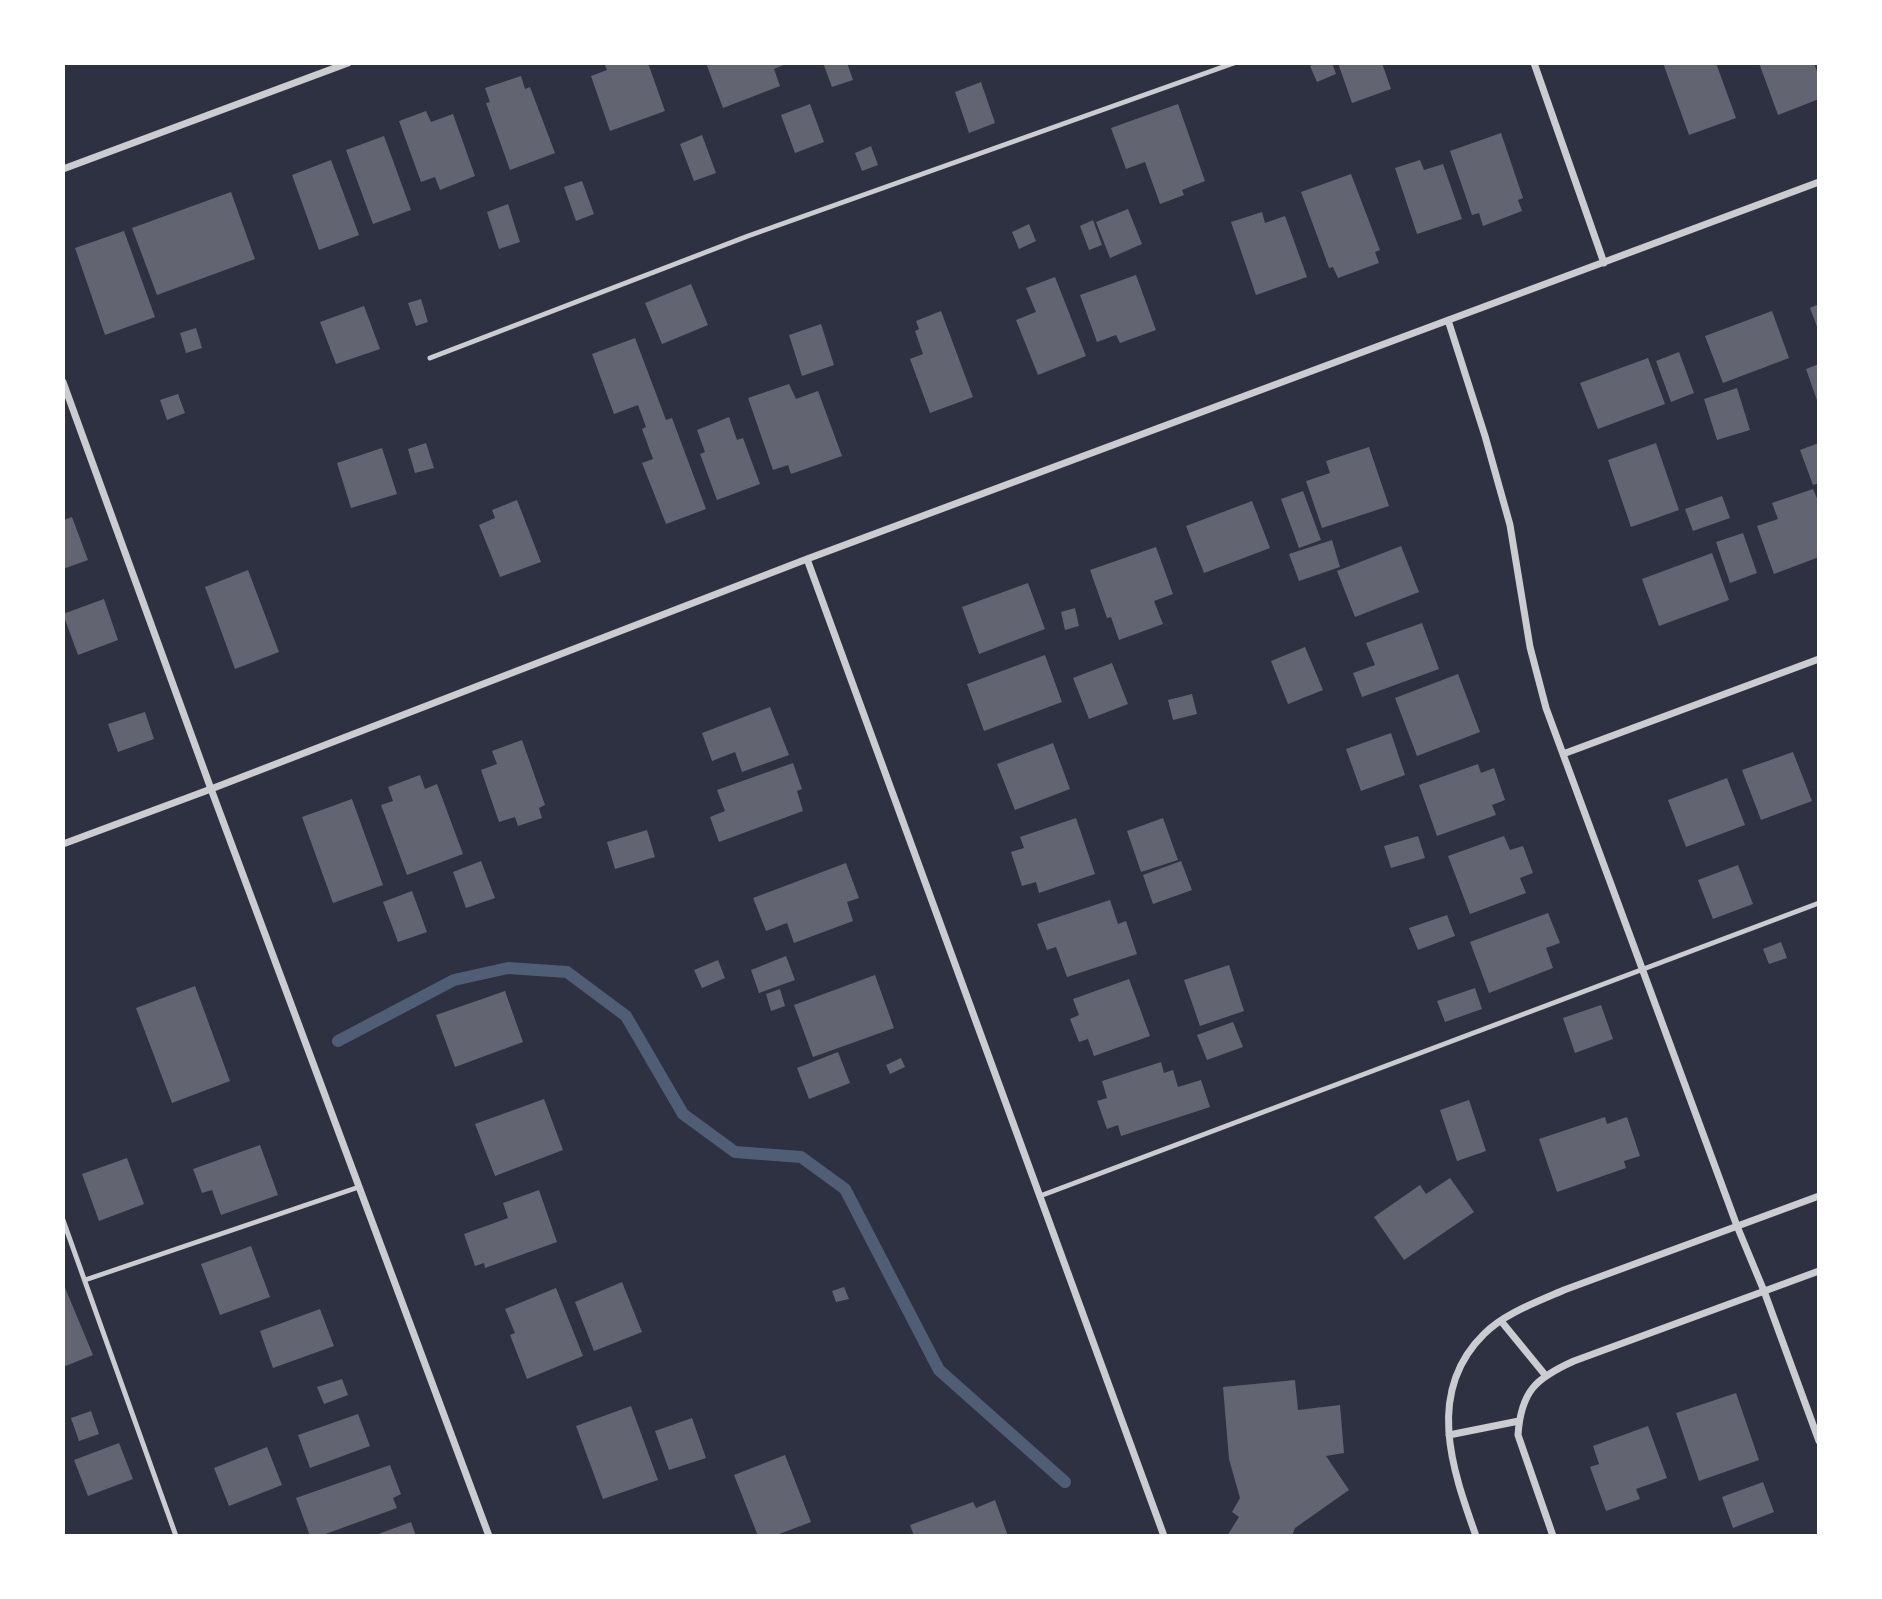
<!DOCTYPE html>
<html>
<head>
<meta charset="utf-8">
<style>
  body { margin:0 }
  #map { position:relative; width:1882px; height:1599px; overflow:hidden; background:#2d3142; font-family:"PT Sans Narrow",sans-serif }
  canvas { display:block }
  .frame { position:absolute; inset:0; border:65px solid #fff; pointer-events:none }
</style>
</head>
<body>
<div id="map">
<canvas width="1882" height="1599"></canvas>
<div class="frame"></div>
</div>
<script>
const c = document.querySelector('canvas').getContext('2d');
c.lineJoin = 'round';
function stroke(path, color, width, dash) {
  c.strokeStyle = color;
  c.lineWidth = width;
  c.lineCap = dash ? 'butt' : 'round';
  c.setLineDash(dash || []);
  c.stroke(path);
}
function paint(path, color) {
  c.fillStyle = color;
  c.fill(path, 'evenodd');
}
stroke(new Path2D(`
  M 338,1041 L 454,980 L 508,968 L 567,972 L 626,1016 L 683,1114 L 735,1152 L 801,1157 L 845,1189 L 939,1370 L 1065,1482`), '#4f5d75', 12);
paint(new Path2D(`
  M 604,63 L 648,63 L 665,111 L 610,131 L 591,76 L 607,70 Z
  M 706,63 L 788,63 L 774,69 L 780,86 L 723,108 Z
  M 823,63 L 847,63 L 853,80 L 832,87 Z
  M 1316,63 L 1332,63 L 1336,74 L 1317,82 L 1310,66 Z
  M 1338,63 L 1382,63 L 1391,89 L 1352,103 Z
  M 1663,63 L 1716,63 L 1736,118 L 1689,135 Z
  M 1759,63 L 1814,63 L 1819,77 L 1819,99 L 1778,115 Z
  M 521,76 L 525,89 L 530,87 L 555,153 L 510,170 L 486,103 L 490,102 L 485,88 Z
  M 981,82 L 995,123 L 969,133 L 955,92 Z
  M 810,104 L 824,142 L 795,153 L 781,115 Z
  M 1178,104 L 1205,181 L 1182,190 L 1184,195 L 1160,204 L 1145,162 L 1126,169 L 1111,128 Z
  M 426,111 L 431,122 L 453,114 L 475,176 L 440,190 L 435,177 L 421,182 L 399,121 Z
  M 1501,133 L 1523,198 L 1518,200 L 1522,211 L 1483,226 L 1479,213 L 1472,215 L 1450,151 Z
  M 702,135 L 716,173 L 694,181 L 680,144 Z
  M 384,136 L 411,210 L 373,224 L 346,150 Z
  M 871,146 L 878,165 L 862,171 L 855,153 Z
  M 331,160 L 359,235 L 319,250 L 292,175 Z
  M 1420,160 L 1424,170 L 1443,164 L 1462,219 L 1417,234 L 1395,168 Z
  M 1351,174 L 1380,250 L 1375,252 L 1379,263 L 1338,278 L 1333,267 L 1329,268 L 1301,192 Z
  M 582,181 L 594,214 L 576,221 L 564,187 Z
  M 231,192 L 255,259 L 157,295 L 132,228 Z
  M 508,204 L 520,242 L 499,249 L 487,212 Z
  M 1128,209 L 1142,244 L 1110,258 L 1096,222 Z
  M 1262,212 L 1265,223 L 1285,216 L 1307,277 L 1256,295 L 1231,222 Z
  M 1093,220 L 1102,245 L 1089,250 L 1080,226 Z
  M 1029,224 L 1036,241 L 1019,249 L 1012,232 Z
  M 124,231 L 155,317 L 105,335 L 75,248 Z
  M 1136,275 L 1156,330 L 1120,343 L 1116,335 L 1097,342 L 1080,295 Z
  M 1055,277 L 1086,356 L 1038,375 L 1016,320 L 1036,312 L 1026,288 Z
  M 691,284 L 708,325 L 662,344 L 645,303 Z
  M 421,299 L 428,322 L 416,326 L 408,303 Z
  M 1819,304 L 1819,332 L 1810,308 Z
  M 364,306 L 380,349 L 336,364 L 320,322 Z
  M 941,311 L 973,397 L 930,413 L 910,359 L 923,354 L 915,331 L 919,329 L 916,321 Z
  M 1772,311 L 1789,358 L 1723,383 L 1705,336 Z
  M 821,324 L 834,365 L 802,376 L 789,335 Z
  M 196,328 L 202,348 L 186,353 L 180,333 Z
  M 635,338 L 666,420 L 672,418 L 706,509 L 666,524 L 642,463 L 653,459 L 642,429 L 646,427 L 638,405 L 614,414 L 592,354 Z
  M 1679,352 L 1694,393 L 1671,402 L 1656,361 Z
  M 1648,358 L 1665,404 L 1598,429 L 1580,383 Z
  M 1819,364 L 1819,406 L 1806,369 Z
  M 789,384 L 796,399 L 818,391 L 842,456 L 791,474 L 788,465 L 773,470 L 748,398 Z
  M 1737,388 L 1750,430 L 1717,440 L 1704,399 Z
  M 178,394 L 185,413 L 167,420 L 160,400 Z
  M 729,417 L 737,440 L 743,438 L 760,484 L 717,500 L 700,454 L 705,452 L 697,430 Z
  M 426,443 L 434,468 L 415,473 L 408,449 Z
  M 1656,443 L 1679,510 L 1631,527 L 1608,460 Z
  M 1819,443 L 1819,483 L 1813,485 L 1800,450 Z
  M 1369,447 L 1389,506 L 1322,528 L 1306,481 L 1330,473 L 1326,461 Z
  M 382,448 L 397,494 L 351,508 L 337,463 Z
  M 1813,489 L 1819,503 L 1819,557 L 1774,574 L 1757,526 L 1778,519 L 1772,503 Z
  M 1303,491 L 1321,540 L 1299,548 L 1281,499 Z
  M 1722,496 L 1730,518 L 1693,531 L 1685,509 Z
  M 517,500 L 541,562 L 500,577 L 479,525 L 495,518 L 492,510 Z
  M 1252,501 L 1270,548 L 1204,573 L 1186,526 Z
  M 72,517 L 88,560 L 63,569 L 63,520 Z
  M 1743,533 L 1757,573 L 1730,583 L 1716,542 Z
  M 1332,540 L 1340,567 L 1299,581 L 1289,554 Z
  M 1401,546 L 1419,592 L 1355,617 L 1337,571 Z
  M 1156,547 L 1173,594 L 1154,601 L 1163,624 L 1119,640 L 1111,617 L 1107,618 L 1090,570 Z
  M 1712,553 L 1729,600 L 1659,626 L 1642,579 Z
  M 248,570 L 279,652 L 235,669 L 205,587 Z
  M 1028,583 L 1045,629 L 979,654 L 962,607 Z
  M 104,599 L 118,640 L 78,655 L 63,614 Z
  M 1075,608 L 1079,626 L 1065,630 L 1061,612 Z
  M 1422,623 L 1439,669 L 1362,697 L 1353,673 L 1375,665 L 1366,643 Z
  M 1305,647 L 1323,690 L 1288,704 L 1271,661 Z
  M 1045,655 L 1062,702 L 984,731 L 967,684 Z
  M 1112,663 L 1128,704 L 1089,719 L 1073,678 Z
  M 1458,674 L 1480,732 L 1417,756 L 1395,698 Z
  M 1192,694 L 1197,714 L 1173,720 L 1168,700 Z
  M 770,707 L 789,755 L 742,772 L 735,752 L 712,761 L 702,733 Z
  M 145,712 L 154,739 L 118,752 L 108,724 Z
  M 1391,733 L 1405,775 L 1361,791 L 1346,749 Z
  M 522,740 L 545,805 L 539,808 L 542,818 L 518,826 L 515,817 L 499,822 L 481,770 L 497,764 L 492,751 Z
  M 1053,743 L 1070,789 L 1015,810 L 997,764 Z
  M 1793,752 L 1812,801 L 1761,820 L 1742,770 Z
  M 793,763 L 802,789 L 797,791 L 803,811 L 719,842 L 710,817 L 725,811 L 717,790 Z
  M 1478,764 L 1481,773 L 1494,768 L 1505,800 L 1492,805 L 1496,815 L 1437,836 L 1419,785 Z
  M 420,775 L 425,789 L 437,784 L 463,854 L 407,875 L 381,805 L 393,801 L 388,787 Z
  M 1727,778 L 1745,825 L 1686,847 L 1668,800 Z
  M 352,799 L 383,885 L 333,903 L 302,817 Z
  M 1076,818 L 1095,874 L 1039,893 L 1036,882 L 1022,886 L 1011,852 L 1024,848 L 1020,837 Z
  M 1163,818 L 1178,860 L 1141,872 L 1127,831 Z
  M 647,830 L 655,857 L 615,869 L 607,842 Z
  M 1418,836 L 1425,858 L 1391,868 L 1384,846 Z
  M 1504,836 L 1510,850 L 1523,846 L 1533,873 L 1520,878 L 1526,893 L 1470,914 L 1448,856 Z
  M 481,861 L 495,898 L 466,908 L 453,872 Z
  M 1181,861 L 1192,890 L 1153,904 L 1143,875 Z
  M 846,863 L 859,898 L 847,902 L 853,921 L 794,943 L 787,923 L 766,931 L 753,898 Z
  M 1738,865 L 1753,904 L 1713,919 L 1698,880 Z
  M 412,891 L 427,932 L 398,942 L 383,902 Z
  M 1110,900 L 1118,924 L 1126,921 L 1137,954 L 1067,977 L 1056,947 L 1047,950 L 1037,924 Z
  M 1548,913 L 1560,943 L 1546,948 L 1553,968 L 1489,993 L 1470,942 Z
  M 1447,915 L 1455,936 L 1418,950 L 1409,928 Z
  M 1781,942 L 1787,958 L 1769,964 L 1763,949 Z
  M 786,956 L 795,980 L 759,993 L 751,970 Z
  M 718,960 L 725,978 L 702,988 L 694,970 Z
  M 1229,965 L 1244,1011 L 1200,1026 L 1184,980 Z
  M 875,975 L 894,1028 L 813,1057 L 794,1005 Z
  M 1129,979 L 1150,1036 L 1094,1056 L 1088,1039 L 1079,1042 L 1070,1019 L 1079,1015 L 1073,999 Z
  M 195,986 L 230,1081 L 172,1103 L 136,1008 Z
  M 1475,988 L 1482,1009 L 1445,1022 L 1437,1001 Z
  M 780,989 L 785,1006 L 771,1011 L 766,994 Z
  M 505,991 L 523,1042 L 455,1067 L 436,1015 Z
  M 1601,1005 L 1613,1039 L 1575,1053 L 1563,1018 Z
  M 1233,1022 L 1243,1047 L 1207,1060 L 1197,1035 Z
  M 838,1052 L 850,1083 L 809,1099 L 797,1068 Z
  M 901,1058 L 905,1067 L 890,1074 L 886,1065 Z
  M 1161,1062 L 1164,1073 L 1173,1070 L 1178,1087 L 1201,1080 L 1210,1107 L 1121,1136 L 1118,1125 L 1107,1129 L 1097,1101 L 1107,1098 L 1102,1081 Z
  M 544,1099 L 563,1150 L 495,1176 L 475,1124 Z
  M 1469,1100 L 1486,1151 L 1457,1161 L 1440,1110 Z
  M 1605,1117 L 1607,1124 L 1627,1117 L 1640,1156 L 1624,1161 L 1626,1168 L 1557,1192 L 1539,1139 Z
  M 260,1145 L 278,1195 L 221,1215 L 212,1190 L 202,1193 L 193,1169 Z
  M 127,1158 L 144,1204 L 99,1221 L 82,1174 Z
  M 1450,1178 L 1474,1212 L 1404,1260 L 1374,1217 L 1420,1185 L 1426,1194 Z
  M 539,1190 L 557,1242 L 485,1268 L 484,1263 L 475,1266 L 464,1234 L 508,1218 L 503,1203 Z
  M 251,1246 L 270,1297 L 220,1315 L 201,1264 Z
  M 622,1282 L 642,1332 L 594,1351 L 575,1302 Z
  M 63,1283 L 93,1355 L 63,1367 Z
  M 844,1287 L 849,1299 L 836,1302 L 832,1291 Z
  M 556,1288 L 583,1356 L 527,1379 L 510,1335 L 515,1333 L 505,1309 Z
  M 320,1309 L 334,1346 L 273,1368 L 260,1331 Z
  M 342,1379 L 348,1395 L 324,1404 L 317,1387 Z
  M 1295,1380 L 1298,1410 L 1340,1405 L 1344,1453 L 1326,1456 L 1349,1490 L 1295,1528 L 1292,1536 L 1227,1536 L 1239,1517 L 1232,1512 L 1240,1498 L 1229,1459 L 1223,1387 Z
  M 1736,1393 L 1759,1460 L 1699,1481 L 1676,1413 Z
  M 631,1406 L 658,1480 L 603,1499 L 576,1426 Z
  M 91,1411 L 99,1434 L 79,1441 L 71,1418 Z
  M 358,1414 L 370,1446 L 310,1468 L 298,1435 Z
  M 692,1418 L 706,1458 L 669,1470 L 655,1431 Z
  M 1648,1426 L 1667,1478 L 1636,1489 L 1640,1499 L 1606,1511 L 1590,1467 L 1599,1464 L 1593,1446 Z
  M 119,1443 L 133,1479 L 88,1496 L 74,1460 Z
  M 267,1447 L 282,1485 L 229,1506 L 214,1468 Z
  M 785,1455 L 811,1522 L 774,1536 L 758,1536 L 734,1475 Z
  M 390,1465 L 401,1494 L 393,1498 L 397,1508 L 320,1536 L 310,1536 L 296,1498 Z
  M 1763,1482 L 1774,1512 L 1733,1528 L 1722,1497 Z
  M 995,1500 L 1008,1536 L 914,1536 L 910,1525 L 973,1502 L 976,1508 Z
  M 411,1522 L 416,1536 L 373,1536 Z`), '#626471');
stroke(new Path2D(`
  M 430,358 L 748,236 L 1234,63
  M 1040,1196 L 1819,903
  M 63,1220 L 176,1536
  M 85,1280 L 359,1187`), '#caccd0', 5);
stroke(new Path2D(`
  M 1534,63 L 1604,263
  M 63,169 L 348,63
  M 1448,320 L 1485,436 L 1510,525 L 1530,647 L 1546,708 L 1737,1226 L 1764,1291 L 1819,1441
  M 63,382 L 211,789 L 489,1536
  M 807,559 L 1164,1536
  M 1563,754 L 1819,659
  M 63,844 L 211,789 L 807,559 L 1819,182
  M 1501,1321 L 1546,1376
  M 1449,1435 L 1519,1421
  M 1476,1536 C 1452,1469 1425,1392 1484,1334 C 1505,1313 1537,1302 1564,1290 L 1819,1196
  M 1553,1536 L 1518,1435 C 1521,1391 1536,1378 1574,1361 L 1819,1271`), '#caccd0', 7);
</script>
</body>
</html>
